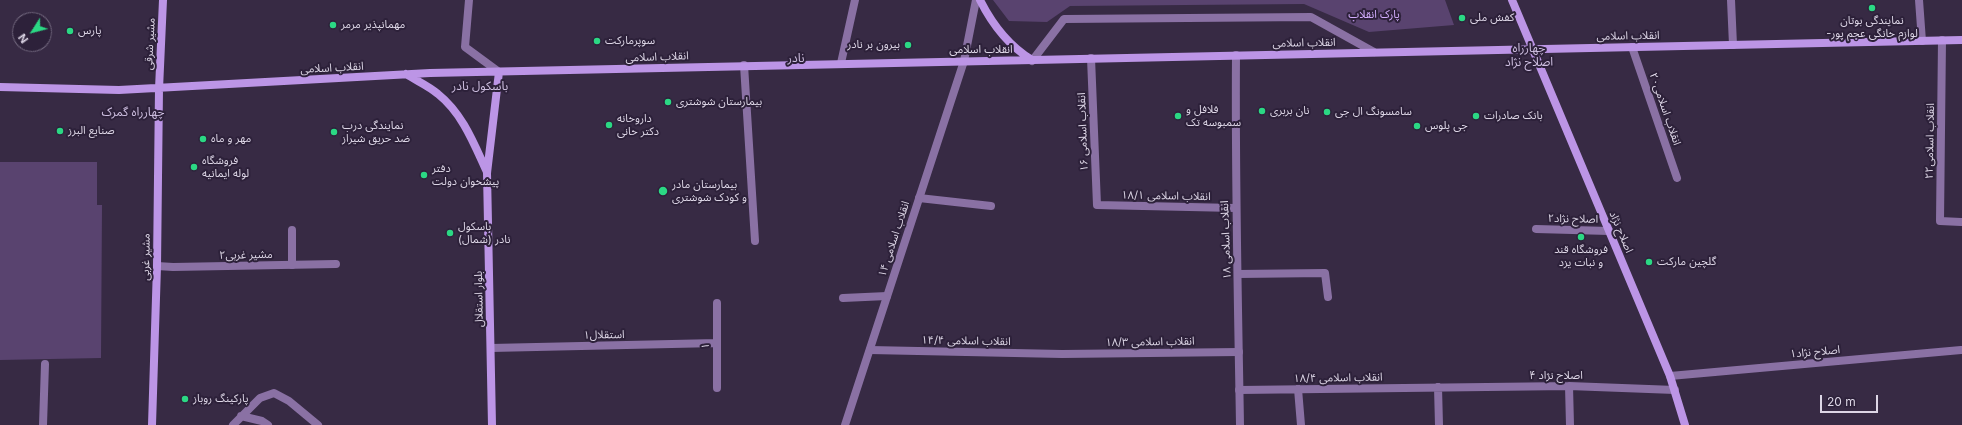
<!DOCTYPE html>
<html>
<head>
<meta charset="utf-8">
<style>
  body { margin:0 }
  #map { position:relative; width:1962px; height:425px; overflow:hidden; background:#372a44; font-family:Inter,sans-serif }
  canvas { display:block }
  .north { position:absolute; left:12px; top:12px; width:40px; height:40px; box-sizing:border-box; background:#2d213a; border:1px solid #73697f; border-radius:50%; rotate:234deg; font-size:11px; font-weight:700; line-height:16px; text-align:center; color:#ddd6e6 }
  .north::after { content:''; display:block; margin:auto; width:14px; height:18px; background:#2bd884; clip-path:polygon(50% 0,100% 100%,50% 72%,0 100%) }
  .scale { position:absolute; left:1820px; top:395px; width:58px; height:18px; box-sizing:border-box; border:2px solid #ddd6e6; border-top:0; padding-left:5px; font-size:12px; line-height:14px; white-space:nowrap; color:#ddd6e6; -webkit-text-stroke:3px #2d213a; paint-order:stroke }
</style>
</head>
<body>
<div id="map">
<canvas width="1962" height="425"></canvas>
<div class="north">N</div>
<div class="scale">20 m</div>
</div>
<script>
const c = document.querySelector('canvas').getContext('2d');
c.lineJoin = 'round';
function paint(path, color) {
  c.fillStyle = color;
  c.fill(path, 'evenodd');
}
function stroke(path, color, width, dash) {
  c.strokeStyle = color;
  c.lineWidth = width;
  c.lineCap = dash ? 'butt' : 'round';
  c.setLineDash(dash || []);
  c.stroke(path);
}
function drawText(font, color, halo, rows, align = 'center') {
  c.font = font + ' Inter,"Noto Sans Arabic",sans-serif';
  c.lineWidth = 4;
  c.setLineDash([]);
  c.textBaseline = 'middle';
  c.strokeStyle = halo;
  c.fillStyle = color;
  for (const [text, x, y, turn = 0] of rows) {
    c.save();
    c.translate(x, y);
    c.rotate((+turn || 0) * Math.PI / 180);
    c.textAlign = isNaN(turn) ? turn : align;
    if (halo) c.strokeText(text, 0, 0);
    c.fillText(text, 0, 0);
    c.restore();
  }
}
paint(new Path2D(`
  M 993,0 L 1445,0 L 1454,25 L 1369,32 L 1304,4 L 1070,6 L 1047,22 L 1009,21 Z
  M 0,162 L 97,162 L 97,205 L 102,205 L 101,358 L 0,360 Z`), '#59436f');
stroke(new Path2D(`
  M 1632,47 L 1677,178
  M 1032,61 L 1064,19 L 1311,17 L 1374,52
  M 744,65 L 755,241
  M 1536,229 L 1609,231
  M 157,266 L 173,267 L 336,264
  M 241,416 L 262,421 L 268,425
  M 233,425 L 260,398 L 274,393 L 289,401 L 318,425`), '#8a71a4', 8);
stroke(new Path2D(`
  M 469,0 L 465,47 L 499,72
  M 1731,0 L 1733,45
  M 1919,0 L 1922,41
  M 1942,40 L 1940,221 L 1961,222
  M 1091,58 L 1097,205 L 1235,208
  M 841,63 L 855,0
  M 919,198 L 991,206
  M 292,265 L 292,230
  M 1238,274 L 1325,273 L 1328,297
  M 843,298 L 887,296
  M 491,348 L 717,343
  M 870,350 L 1062,354 L 1239,352
  M 1670,376 L 1961,350
  M 1569,386 L 1570,425
  M 1438,387 L 1439,425
  M 717,388 L 717,303
  M 1298,389 L 1301,425
  M 1239,390 L 1569,386 L 1675,390
  M 43,425 L 45,364`), '#8a71a4', 8);
stroke(new Path2D(`
  M 1236,55 C 1235,179 1238,302 1240,425
  M 845,425 L 964,61 L 976,0`), '#8a71a4', 8);
stroke(new Path2D(`
  M 980,0 C 992,24 1009,46 1032,60
  M 1512,0 L 1670,376 L 1685,425
  M 406,74 C 417,81 429,86 438,94 C 463,114 474,144 487,172
  M 0,87 L 119,90 L 430,73 L 1962,40
  M 152,425 L 157,266 L 159,89 L 163,0
  M 492,425 L 487,173 L 499,72`), '#bc95e6', 8);
for (const [x, y, r, color] of [
  [1872,8,4,"#2bd884"],
  [1462,18,4,"#2bd884"],
  [333,25,4,"#2bd884"],
  [70,31,4,"#2bd884"],
  [597,41,4,"#2bd884"],
  [908,45,4,"#2bd884"],
  [668,102,4,"#2bd884"],
  [1262,111,4,"#2bd884"],
  [1327,112,4,"#2bd884"],
  [1178,116,4,"#2bd884"],
  [1476,116,4,"#2bd884"],
  [609,125,4,"#2bd884"],
  [1417,126,4,"#2bd884"],
  [60,131,4,"#2bd884"],
  [334,132,4,"#2bd884"],
  [203,139,4,"#2bd884"],
  [194,167,4,"#2bd884"],
  [424,175,4,"#2bd884"],
  [663,191,5,"#2bd884"],
  [450,233,4,"#2bd884"],
  [1581,237,4,"#2bd884"],
  [1649,262,4,"#2bd884"],
  [185,399,4,"#2bd884"]
]) {
  const dot = new Path2D();
  dot.arc(x, y, r, 0, 2 * Math.PI);
  c.fillStyle = color;
  c.fill(dot);
  stroke(dot, '#2d213a', 1.5);
}
drawText('11px', '#d3adfe', '#2d213a', [
  ["پارک انقلاب",1374,15]
]);
drawText('11px', '#ddd6e6', '#2d213a', [
  ["کفش ملی",1470,18],
  ["نمایندگی بوتان",1872,21,"center"],
  ["-لوازم خانگی عجم پور",1872,34,"center"],
  ["مهمانپذیر مرمر",341,25],
  ["پارس",78,31],
  ["سوپرمارکت",605,41],
  ["بیرون بر نادر",900,45,"right"],
  ["بیمارستان شوشتری",676,102],
  ["فلافل و",1186,110],
  ["سمبوسه تک",1186,123],
  ["نان بربری",1270,111],
  ["سامسونگ ال جی",1335,112],
  ["بانک صادرات",1484,116],
  ["داروخانه",617,119],
  ["دکتر خانی",617,132],
  ["نمایندگی درب",342,126],
  ["ضد حریق شیراز",342,139],
  ["جی پلوس",1425,126],
  ["صنایع البرز",68,131],
  ["مهر و ماه",211,139],
  ["فروشگاه",202,161],
  ["لوله ایمانیه",202,174],
  ["دفتر",432,169],
  ["پیشخوان دولت",432,182],
  ["بیمارستان مادر",672,185],
  ["و کودک شوشتری",672,198],
  ["باسکول",458,227],
  ["نادر (شمال)",458,240],
  ["فروشگاه قند",1581,250,"center"],
  ["و نبات یزد",1581,263,"center"],
  ["گلچین مارکت",1657,262],
  ["پارکینگ روباز",193,399]
], 'left');
drawText('11px', '#ddd6e6', '#2d213a', [
  ["انقلاب اسلامی",1628,36,-1],
  ["انقلاب اسلامی",1304,43,-1],
  ["مشیر شرقی",150,44,-87],
  ["انقلاب اسلامی",981,50],
  ["انقلاب اسلامی",657,57,-2],
  ["انقلاب اسلامی",332,68,-3],
  ["انقلاب اسلامی۲۰",1665,109,71],
  ["۱۶ انقلاب اسلامی",1083,132,-92],
  ["انقلاب اسلامی۲۲",1930,141,-89],
  ["۱۸/۱ انقلاب اسلامی",1166,196,1],
  ["اصلاح نژاد۲",1573,219,1],
  ["اصلاح نژاد",1621,232,67],
  ["۱۴ انقلاب اسلامی",894,239,-72],
  ["۱۸ انقلاب اسلامی",1226,240,-92],
  ["۲مشیر غربی",246,255,-1],
  ["مشیر غربی",146,257,-89],
  ["بلوار استقلال",479,299,-91],
  ["استقلال۱",604,335,-1],
  ["۱۴/۴ انقلاب اسلامی",966,341,1],
  ["۱۸/۳ انقلاب اسلامی",1150,342,-1],
  ["۱",706,346,-90],
  ["اصلاح نژاد۱",1815,352,-5],
  ["۴ اصلاح نژاد",1556,376],
  ["۱۸/۴ انقلاب اسلامی",1338,378,-1]
]);
drawText('12px', '#cebfe0', '#2d213a', [
  ["چهارراه",1529,48],
  ["اصلاح نژاد",1529,62],
  ["نادر",796,58],
  ["باسکول نادر",480,86],
  ["چهارراه گمرک",133,112]
]);
</script>
</body>
</html>
